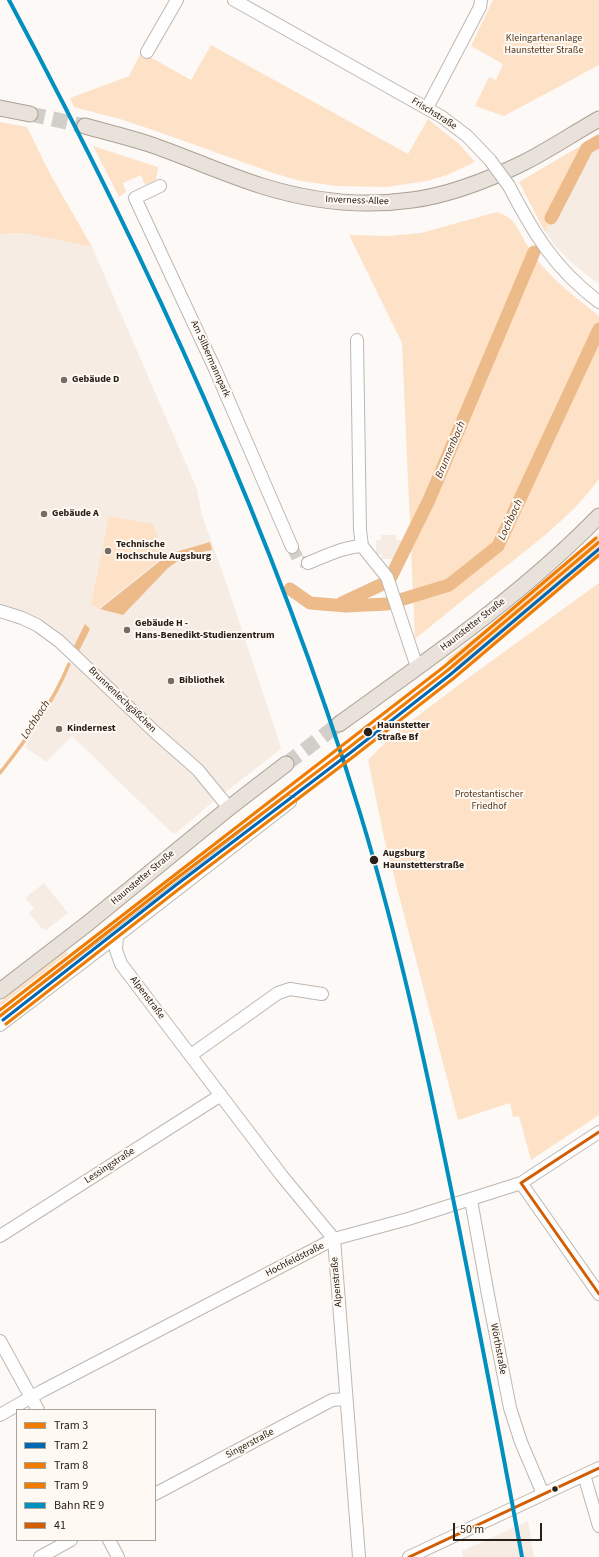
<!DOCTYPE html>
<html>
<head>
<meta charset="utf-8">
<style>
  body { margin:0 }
  #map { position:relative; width:599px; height:1557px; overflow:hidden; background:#fcf9f7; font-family:"Source Sans 3",sans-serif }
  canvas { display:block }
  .legend { position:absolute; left:16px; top:1409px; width:140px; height:132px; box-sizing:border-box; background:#fff9f4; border:1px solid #aaa29c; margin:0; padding:5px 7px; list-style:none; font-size:12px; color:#2b2017 }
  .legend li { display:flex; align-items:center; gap:8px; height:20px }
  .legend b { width:20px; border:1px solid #aaa29c }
  .scale { position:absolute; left:453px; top:1523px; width:89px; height:18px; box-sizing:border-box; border:2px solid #2b2017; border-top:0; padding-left:5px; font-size:12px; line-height:14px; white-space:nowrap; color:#2b2017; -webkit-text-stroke:3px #fff9f4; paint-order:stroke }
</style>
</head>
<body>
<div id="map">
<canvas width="599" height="1557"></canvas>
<ul class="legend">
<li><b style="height:5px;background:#ef7c00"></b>Tram 3</li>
<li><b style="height:5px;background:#0068b3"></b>Tram 2</li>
<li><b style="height:5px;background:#ef7c00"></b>Tram 8</li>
<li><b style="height:5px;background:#ef7c00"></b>Tram 9</li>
<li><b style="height:5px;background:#008fbf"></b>Bahn RE 9</li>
<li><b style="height:5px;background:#d35d03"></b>41</li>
</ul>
<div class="scale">50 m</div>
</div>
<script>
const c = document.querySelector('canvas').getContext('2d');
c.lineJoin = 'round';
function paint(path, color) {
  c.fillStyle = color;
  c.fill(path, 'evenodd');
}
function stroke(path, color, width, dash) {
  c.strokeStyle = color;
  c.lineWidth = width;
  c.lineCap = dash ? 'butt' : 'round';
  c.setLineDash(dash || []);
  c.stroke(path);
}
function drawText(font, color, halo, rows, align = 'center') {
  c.font = font + ' "Source Sans 3",sans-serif';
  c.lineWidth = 4;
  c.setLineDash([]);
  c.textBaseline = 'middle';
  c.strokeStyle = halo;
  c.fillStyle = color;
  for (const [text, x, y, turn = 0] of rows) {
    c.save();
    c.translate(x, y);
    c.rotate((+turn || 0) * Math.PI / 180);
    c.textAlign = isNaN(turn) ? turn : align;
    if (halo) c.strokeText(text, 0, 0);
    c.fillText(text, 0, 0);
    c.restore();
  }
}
paint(new Path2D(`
  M 599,141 L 599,284 L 573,264 L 557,248 L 545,232 L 585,150 L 589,146 Z
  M 23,233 L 92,247 L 197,489 L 202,515 L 228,588 L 280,744 L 281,749 L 215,800 L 175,834 L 173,832 L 172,833 L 72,736 L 46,762 L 25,747 L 79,651 L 65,637 L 42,619 L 11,608 L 0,605 L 0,234 Z
  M 381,535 L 396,535 L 396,540 L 403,540 L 402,555 L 397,555 L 396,559 L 382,559 L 382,554 L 376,554 L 376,540 L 381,540 Z
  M 44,883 L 68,913 L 46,930 L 44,928 L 43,930 L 29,913 L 34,908 L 25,898 Z
  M 528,1521 L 534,1557 L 463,1557 L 462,1551 Z`), '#f6ece4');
paint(new Path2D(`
  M 493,0 L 599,0 L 599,65 L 504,116 L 475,106 L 489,77 L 496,80 L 503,64 L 471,46 Z
  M 211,45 L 408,154 L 428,119 L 459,144 L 475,162 L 447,175 L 427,181 L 387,187 L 337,186 L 301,181 L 276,174 L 159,132 L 120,119 L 74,107 L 70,98 L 129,76 L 141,52 L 191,80 Z
  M 0,122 L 27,127 L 49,172 L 92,247 L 23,233 L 0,234 Z
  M 599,135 L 599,141 L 589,146 L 585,150 L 545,232 L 519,182 Z
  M 93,146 L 158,167 L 156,180 L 145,185 L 141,175 L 123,183 L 126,192 L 119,197 Z
  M 497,212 C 517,219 517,229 527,245 C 544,274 573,295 599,316 L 599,479 C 569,520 526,550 486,582 C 462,600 439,620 415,639 L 402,343 L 349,235 L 387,236 L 421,233 Z
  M 109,516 L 153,524 L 164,556 L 99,608 L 91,605 Z
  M 599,533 L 599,558 L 457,672 L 449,662 L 447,659 L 504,614 Z
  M 599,583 L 599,1115 L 531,1160 L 519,1116 L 513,1117 L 510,1103 L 458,1120 L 385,842 L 368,760 L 394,734 L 460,684 Z
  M 66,951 L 68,954 L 0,1006 L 0,1002 Z`), '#fee2c8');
paint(new Path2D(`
  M 210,542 L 212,550 L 186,555 L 168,568 L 123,615 L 100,609 L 169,554 Z
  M 85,624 L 90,629 L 79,651 L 74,646 Z`), '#edbb8a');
stroke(new Path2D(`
  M 0,773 C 26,740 53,703 69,664`), '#edbb8a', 3.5);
stroke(new Path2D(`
  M 551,218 L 587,148 L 599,141
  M 290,589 L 310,603 L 346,606 L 387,604 L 449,585 L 498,546 L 599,329
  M 342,603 L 389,581 L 429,500 L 534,252`), '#edbb8a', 13);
stroke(new Path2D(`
  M 292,547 L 299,561 L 308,563`), '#d2ceca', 12, [12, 6]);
stroke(new Path2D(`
  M 30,114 L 85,126
  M 286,764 L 339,724`), '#d2ceca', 15, [15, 8]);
const minor = new Path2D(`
  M 234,0 L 442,117 L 467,136 L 490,160
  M 147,52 L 177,0
  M 427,108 L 480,7 L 481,0
  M 160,186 L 135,198 L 215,369 L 292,547
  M 509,186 C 534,234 555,269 599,302
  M 357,340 L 360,530 L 362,546 L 387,577 L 417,667
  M 308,563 C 326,556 343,547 362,546
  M 0,611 L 22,618 L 37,625 L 59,641 L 156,733 L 198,770 L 229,808
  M 117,936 L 116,950 L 121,964 L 282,1176 L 334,1239 L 359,1557
  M 0,1025 L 117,936 L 290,802
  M 191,1055 L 278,993 L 290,989 L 322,994
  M 521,1183 L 599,1294
  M 471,1200 L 488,1295 L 510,1408 L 521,1442 L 543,1494
  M 0,1236 L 221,1095
  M 0,1341 L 38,1410
  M 0,1415 L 42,1391 L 334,1239 L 408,1219 L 521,1183 L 599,1132
  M 584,1475 L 599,1526
  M 155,1494 L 332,1400 L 346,1399
  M 109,1540 L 118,1557
  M 40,1557 L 71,1540
  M 409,1557 L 599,1468`);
const major = new Path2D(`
  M 0,108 L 30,114
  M 85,126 C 106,132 128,137 149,144 C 187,157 224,174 262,186 C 310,201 363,207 412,200 C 450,195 488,180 523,163 C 549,150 574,133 599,119
  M 339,724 C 429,659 521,596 599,516
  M 0,991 L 87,924 L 229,808 L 286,764`);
stroke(minor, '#bdb7b1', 14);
stroke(major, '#aca093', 17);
stroke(minor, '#fffefe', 12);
stroke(major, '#e8e2db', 15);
const minorBridge = new Path2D(`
  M 490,160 L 509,186`);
stroke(minorBridge, '#bdb7b1', 14, []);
stroke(minorBridge, '#fffefe', 12);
stroke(new Path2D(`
  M 521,1183 L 599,1294
  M 521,1183 L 599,1132
  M 409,1557 L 599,1468`), '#d35d03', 3);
stroke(new Path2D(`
  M 9,0 C 148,260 273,530 360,813 C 401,947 430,1085 458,1223 C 480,1334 502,1446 522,1557`), '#008fbf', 4);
stroke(new Path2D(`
  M 0,1016 L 173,881 L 347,749 L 448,670 L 599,542`), '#ef7c00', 3);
stroke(new Path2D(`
  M 3,1020 L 176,885 L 350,753 L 451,674 L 599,549`), '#0068b3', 3);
stroke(new Path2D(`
  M 0,1010 L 445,666 L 596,538`), '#ef7c00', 3);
stroke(new Path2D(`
  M 6,1024 L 179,889 L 353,757 L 454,678 L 599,555`), '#ef7c00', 3);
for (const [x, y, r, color] of [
  [64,380,4,"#746c65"],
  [44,514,4,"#746c65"],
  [108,551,4,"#746c65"],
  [127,630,4,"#746c65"],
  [171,681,4,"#746c65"],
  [59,729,4,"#746c65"],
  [368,732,5,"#2b2017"],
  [374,860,5,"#2b2017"],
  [555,1489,3.5,"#2b2017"]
]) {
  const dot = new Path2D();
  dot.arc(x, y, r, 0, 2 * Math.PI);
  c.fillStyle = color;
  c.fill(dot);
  stroke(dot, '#fff9f4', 1.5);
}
drawText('10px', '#54381b', '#fff9f4', [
  ["Kleingartenanlage",544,39],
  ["Haunstetter Straße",544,51],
  ["Protestantischer",489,795],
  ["Friedhof",489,807]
]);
drawText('10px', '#2b2017', '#fff9f4', [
  ["Frischstraße",434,114,32],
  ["Inverness-Allee",357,201,2],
  ["Am Silbermannpark",210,359,66],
  ["Haunstetter Straße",473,625,-38],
  ["Brunnenlechgäßchen",122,700,44],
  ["Haunstetter Straße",143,878,-40],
  ["Alpenstraße",147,998,53],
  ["Lessingstraße",110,1166,-33],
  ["Hochfeldstraße",295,1260,-27],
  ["Alpenstraße",337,1282,-95],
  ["Wörthstraße",498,1349,79],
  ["Singerstraße",250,1444,-28]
]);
drawText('bold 10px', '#2b2017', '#fff9f4', [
  ["Gebäude D",72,380],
  ["Gebäude A",52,514],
  ["Technische",116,545],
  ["Hochschule Augsburg",116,557],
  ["Gebäude H -",135,624],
  ["Hans-Benedikt-Studienzentrum",135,636],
  ["Bibliothek",179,681],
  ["Kindernest",67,729]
], 'left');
drawText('bold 10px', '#2b2017', '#fff9f4', [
  ["Haunstetter",377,726],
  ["Straße Bf",377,738],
  ["Augsburg",383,854],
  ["Haunstetterstraße",383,866]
], 'left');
drawText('italic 11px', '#503316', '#fff9f4', [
  ["Brunnenbach",451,450,-67],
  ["Lochbach",511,520,-65],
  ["Lochbach",36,720,-57]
]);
</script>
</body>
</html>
